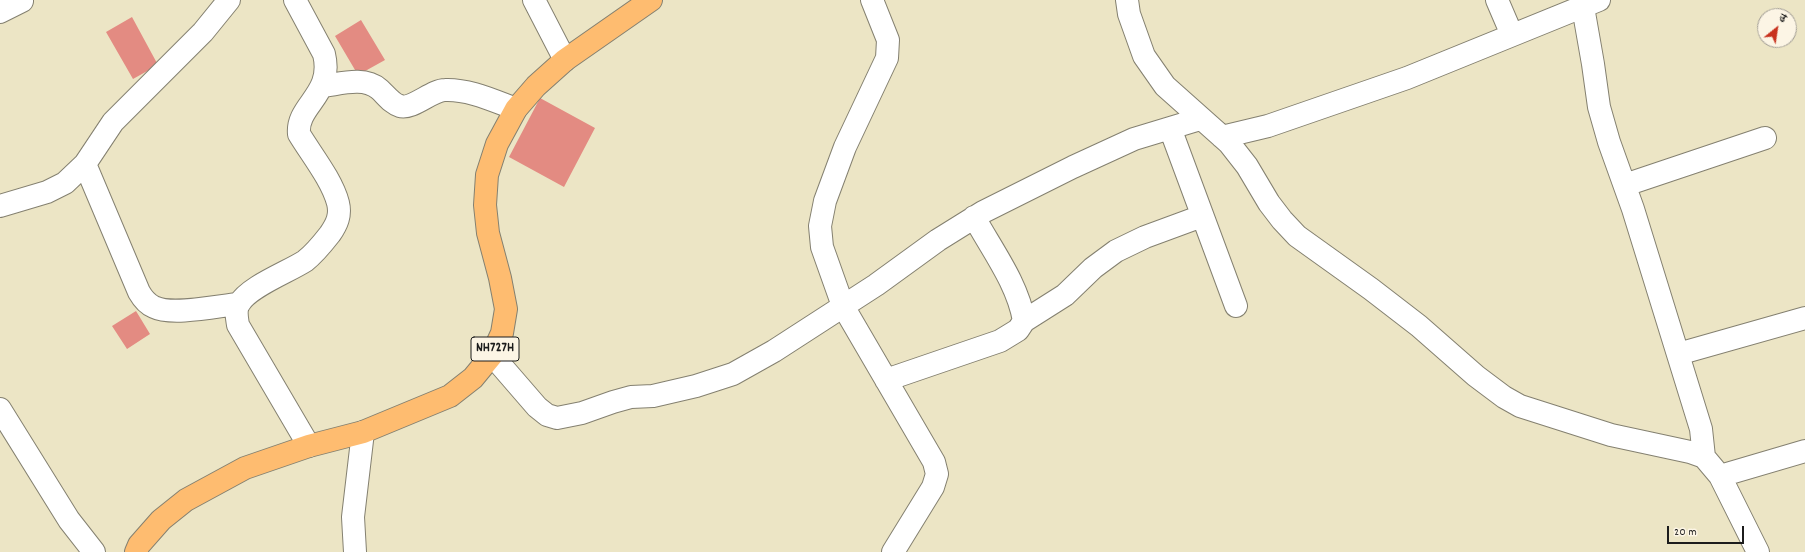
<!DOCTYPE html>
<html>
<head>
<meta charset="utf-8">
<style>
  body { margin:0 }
  #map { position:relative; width:1805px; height:552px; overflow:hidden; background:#ece5c5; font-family:Dekko,"Playpen Sans Deva",sans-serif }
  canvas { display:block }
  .north { position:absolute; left:1757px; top:8px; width:40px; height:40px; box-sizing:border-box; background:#fcf5e5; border:1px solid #a29e95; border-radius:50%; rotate:30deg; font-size:11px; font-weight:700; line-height:16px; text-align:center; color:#1c1c1c }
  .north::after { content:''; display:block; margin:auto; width:14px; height:18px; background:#c8321e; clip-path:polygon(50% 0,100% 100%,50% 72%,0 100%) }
  .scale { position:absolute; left:1667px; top:526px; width:77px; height:18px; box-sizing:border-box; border:2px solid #1c1c1c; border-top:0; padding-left:5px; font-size:12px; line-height:14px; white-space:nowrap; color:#1c1c1c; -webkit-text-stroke:3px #fcf5e5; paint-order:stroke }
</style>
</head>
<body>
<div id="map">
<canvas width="1805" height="552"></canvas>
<div class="north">उ</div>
<div class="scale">20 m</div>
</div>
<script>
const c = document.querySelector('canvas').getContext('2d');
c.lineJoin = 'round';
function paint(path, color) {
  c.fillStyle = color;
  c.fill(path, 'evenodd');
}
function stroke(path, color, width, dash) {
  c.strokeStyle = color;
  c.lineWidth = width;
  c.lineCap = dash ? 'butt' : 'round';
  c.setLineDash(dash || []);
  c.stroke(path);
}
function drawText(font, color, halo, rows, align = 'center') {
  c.font = font + ' Dekko,sans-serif';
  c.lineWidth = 3.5;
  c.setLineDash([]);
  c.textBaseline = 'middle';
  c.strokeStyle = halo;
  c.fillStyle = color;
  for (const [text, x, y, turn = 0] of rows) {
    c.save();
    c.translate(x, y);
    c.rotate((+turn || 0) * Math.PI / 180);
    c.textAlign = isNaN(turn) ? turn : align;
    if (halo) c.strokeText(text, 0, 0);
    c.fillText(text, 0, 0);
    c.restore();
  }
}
paint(new Path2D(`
  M 132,17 L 158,65 L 133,79 L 106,32 Z
  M 361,20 L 385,60 L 358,75 L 335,36 Z
  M 540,98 L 595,128 L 564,187 L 509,157 Z
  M 136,311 L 150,334 L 127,349 L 112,326 Z`), '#e38b82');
const minor = new Path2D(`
  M 295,0 L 324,54 C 334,95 296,105 299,134 C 311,154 332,180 338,203 C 341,215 337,224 330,234 C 323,243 314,254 305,261 C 288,272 248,287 239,304 C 235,310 237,318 238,325 L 309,446
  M 534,0 L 565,60
  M 872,0 L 888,40 L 887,58 L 845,147 L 825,201 L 820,226 L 822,247 L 843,306 L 934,462 L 937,474 L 933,487 L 893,552
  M 1127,0 L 1129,14 L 1144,56 L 1165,86 L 1229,143 L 1247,166 L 1269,203 L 1282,220 L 1297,236 L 1371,289 L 1419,326 L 1476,376 L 1504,397 L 1520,406 L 1611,435 L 1690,452 L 1704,457 L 1720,476 L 1758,552
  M 1497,0 L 1512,35
  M 1583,7 L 1593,64 L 1599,107 L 1609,142 L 1633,209 L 1701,429 L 1704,457
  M 0,12 L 22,1
  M 323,86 C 340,84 364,76 379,89 C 385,94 392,104 400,106 C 412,110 432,90 445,90 C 469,89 494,101 516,109
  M 1170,128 L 1236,306
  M 1222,137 L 1268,126 L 1407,78 L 1599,0
  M 85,164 L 139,292 C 143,299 147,304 154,307 C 172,316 218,306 238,304
  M 1625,185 L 1765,138
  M 0,206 L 47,192 L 65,183 L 85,164 L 113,122 L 203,32 L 229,0
  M 1024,321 L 1065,295 L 1093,268 L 1116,251 L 1145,237 L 1202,216
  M 1678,354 L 1805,318
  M 492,355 L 537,407 L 547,415 L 557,418 L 582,413 L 613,402 L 631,397 L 653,396 L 696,386 L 733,374 L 774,351 L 876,285 L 938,240 L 983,212 L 1073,167 L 1134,139 L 1200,119
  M 886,380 L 1000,341 L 1018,330 L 1024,321 C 1018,284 992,250 974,217
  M 0,409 L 69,520 L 94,552
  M 1720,476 L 1805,451
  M 355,552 L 353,517 L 363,432`);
const highway = new Path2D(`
  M 136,552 L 139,545 L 161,520 L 186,500 L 245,468 L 309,446 L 363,432 L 450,396 L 473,378 L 492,355 L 502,333 L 506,309 L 500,278 L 488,233 L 485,205 L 487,175 L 497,144 L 516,109 L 536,86 L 565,60 L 651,0`);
stroke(minor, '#848070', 24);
stroke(highway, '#848070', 24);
stroke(minor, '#fff', 22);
stroke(highway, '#febc70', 22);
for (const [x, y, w] of [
  [495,349,48]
]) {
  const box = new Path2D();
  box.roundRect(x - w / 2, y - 12, w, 24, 3);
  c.fillStyle = '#fcf5e5';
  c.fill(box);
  stroke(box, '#1c1c1c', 1);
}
drawText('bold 14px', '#1c1c1c', null, [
  ["NH727H",495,349]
]);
</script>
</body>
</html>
